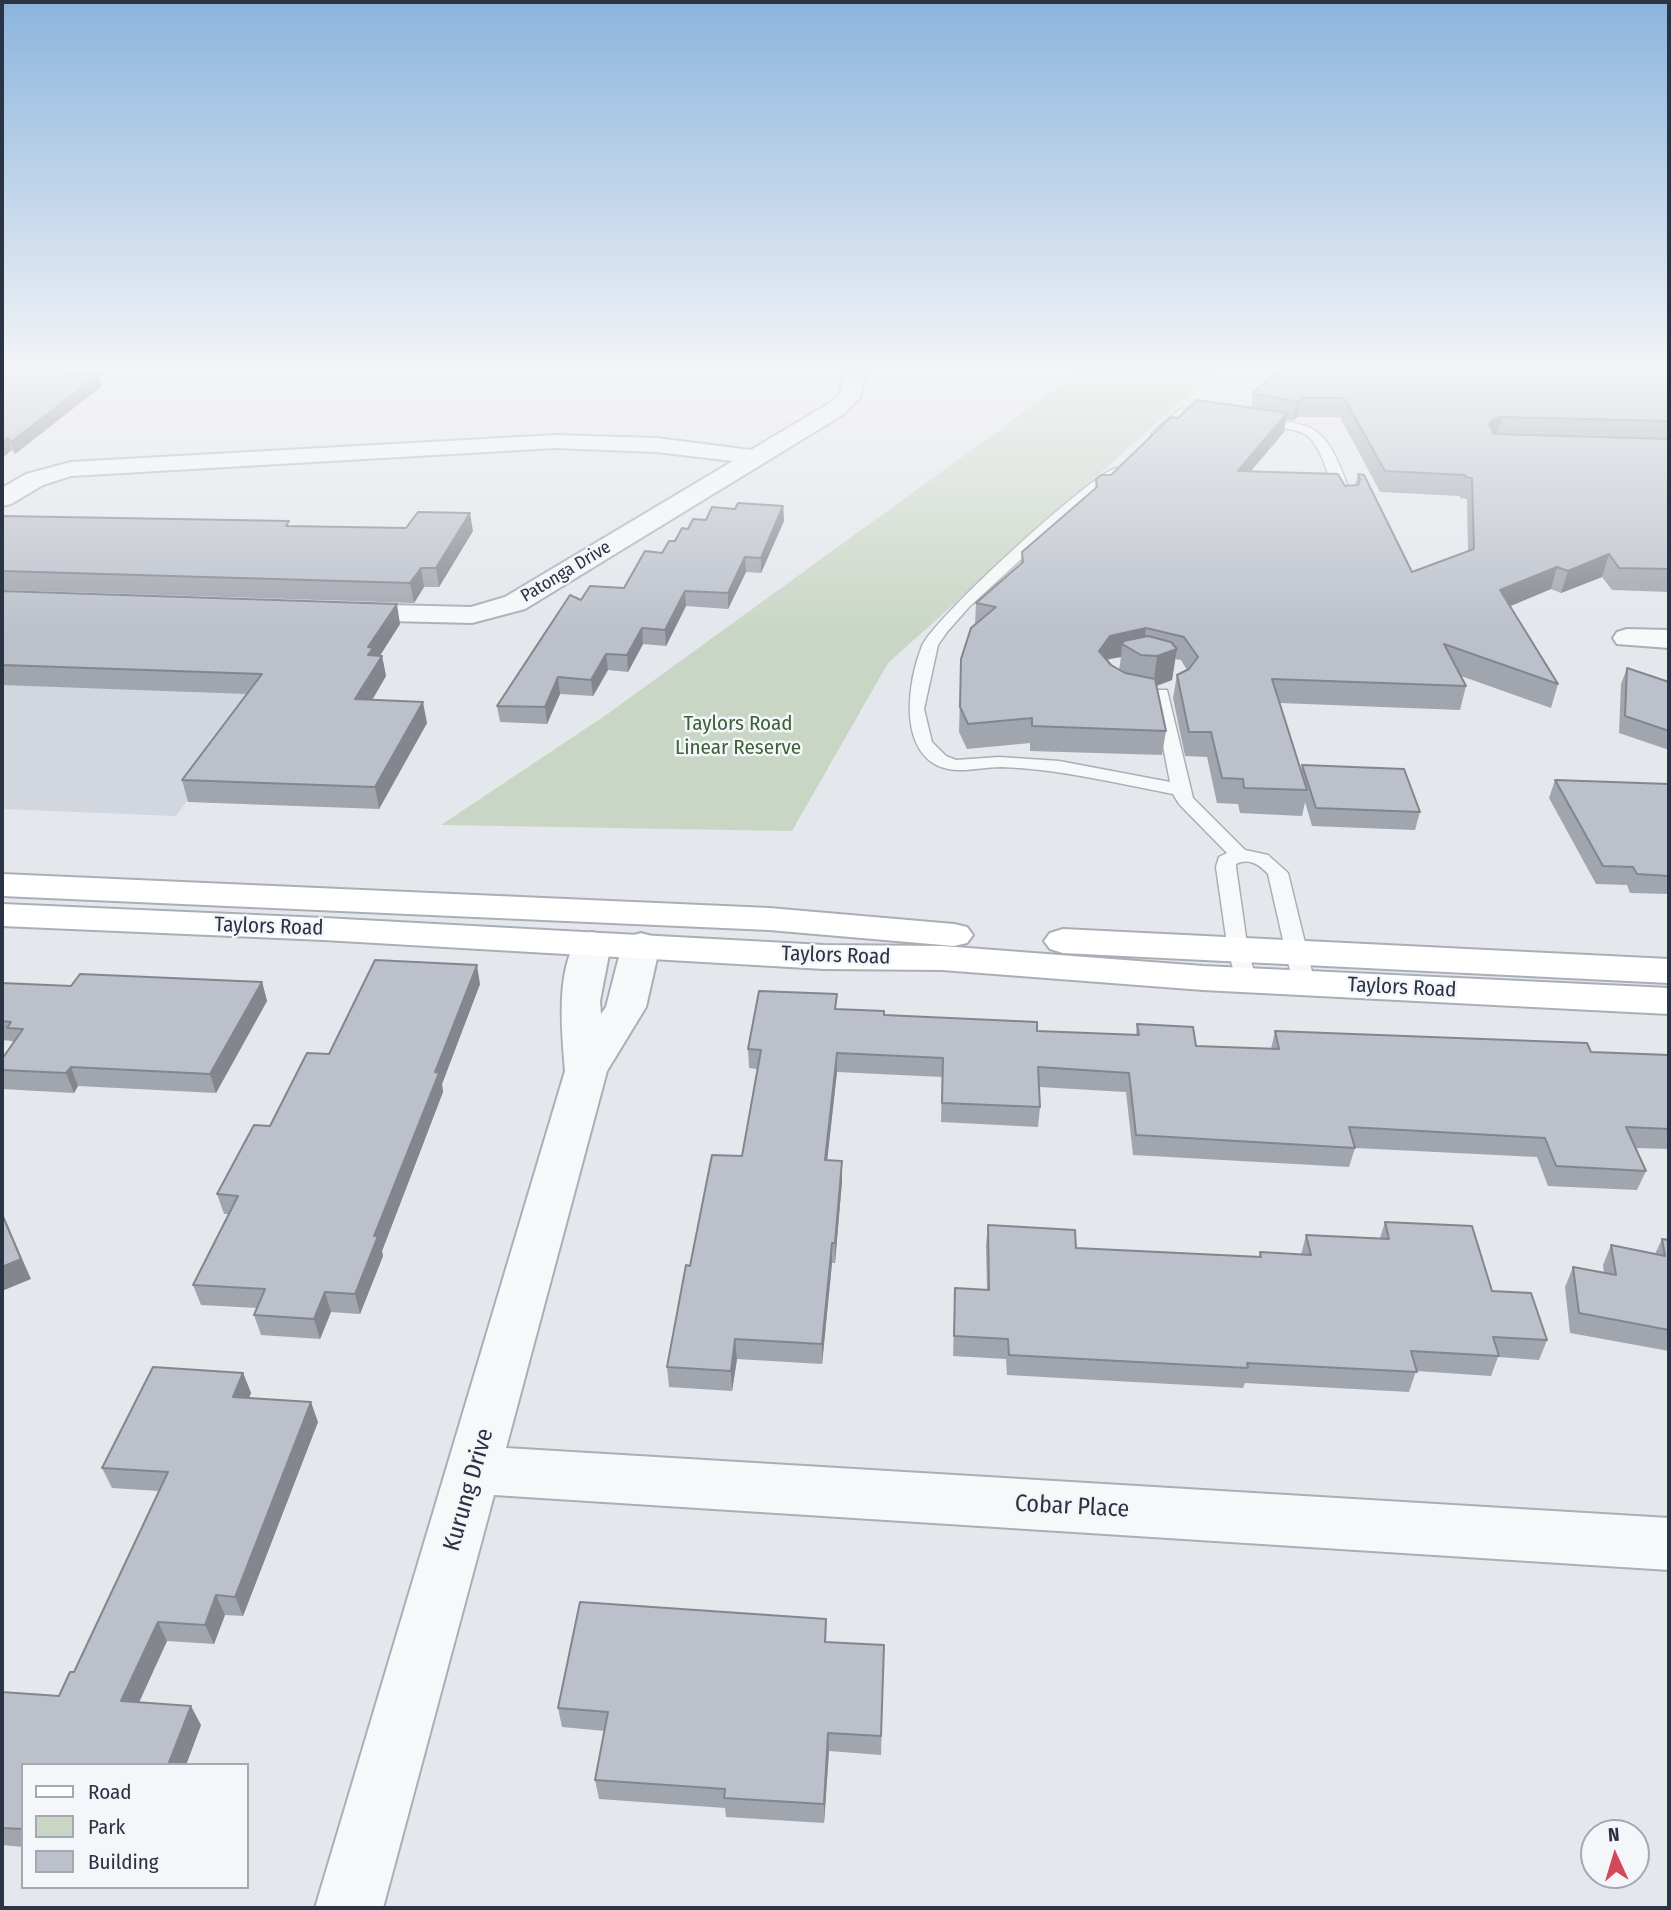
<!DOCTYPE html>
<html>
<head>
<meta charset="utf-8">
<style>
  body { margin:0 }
  #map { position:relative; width:1671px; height:1910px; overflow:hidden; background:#e4e7ec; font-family:"Fira Sans Condensed",sans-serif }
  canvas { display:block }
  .frame { position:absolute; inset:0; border:4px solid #2b3445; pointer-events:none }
  .legend { position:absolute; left:21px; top:1763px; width:228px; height:126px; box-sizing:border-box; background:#f4f6f9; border:2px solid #a4a8b1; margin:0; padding:9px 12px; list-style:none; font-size:21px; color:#2b3445 }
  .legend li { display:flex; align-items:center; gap:14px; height:35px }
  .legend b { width:35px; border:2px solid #a4a8b1 }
  .north { position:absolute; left:1580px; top:1819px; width:70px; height:70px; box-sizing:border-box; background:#f4f6f9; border:2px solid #a4a8b1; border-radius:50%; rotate:356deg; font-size:19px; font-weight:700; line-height:28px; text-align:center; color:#2b3445 }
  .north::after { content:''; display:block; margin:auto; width:24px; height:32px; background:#d1495b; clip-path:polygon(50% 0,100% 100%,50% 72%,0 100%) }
</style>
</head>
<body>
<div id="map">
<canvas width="1671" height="1910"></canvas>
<div class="frame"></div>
<ul class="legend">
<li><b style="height:9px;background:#fff"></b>Road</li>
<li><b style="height:19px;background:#c9d6c5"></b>Park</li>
<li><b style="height:19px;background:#bbc0ca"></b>Building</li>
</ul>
<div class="north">N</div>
</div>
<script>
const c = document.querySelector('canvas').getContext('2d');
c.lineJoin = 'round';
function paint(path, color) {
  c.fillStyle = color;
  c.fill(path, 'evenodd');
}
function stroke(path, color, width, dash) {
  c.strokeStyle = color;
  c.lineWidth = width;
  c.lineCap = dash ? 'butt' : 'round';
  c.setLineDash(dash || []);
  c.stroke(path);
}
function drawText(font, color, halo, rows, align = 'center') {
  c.font = font + ' "Fira Sans Condensed",sans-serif';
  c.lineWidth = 5;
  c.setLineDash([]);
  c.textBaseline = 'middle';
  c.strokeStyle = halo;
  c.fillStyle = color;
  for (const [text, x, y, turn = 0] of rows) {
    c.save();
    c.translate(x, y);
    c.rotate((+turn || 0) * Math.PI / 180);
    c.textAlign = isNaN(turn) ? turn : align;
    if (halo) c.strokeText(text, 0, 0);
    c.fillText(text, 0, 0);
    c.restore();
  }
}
paint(new Path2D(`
  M 2,610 L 318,619 L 176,816 L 2,809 Z`), '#d2d6de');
paint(new Path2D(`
  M 1086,367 L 1219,367 L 888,663 L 792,831 L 441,825 L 606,715 Z`), '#c9d6c5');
const lane = new Path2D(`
  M 1180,409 L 1212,409 L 1218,413 L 1212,417 L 1187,416 L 1160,439 L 1152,439 L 1152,433 Z
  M 1258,417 C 1274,420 1293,421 1308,427 C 1333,436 1343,476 1352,498 L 1350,501 L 1345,502 C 1328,496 1327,445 1303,433 C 1289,427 1269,427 1254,424 L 1252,421 Z
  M 1116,468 L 1121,469 L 1121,475 L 1078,507 L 969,607 L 947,632 L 938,645 L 924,709 L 932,742 L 946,756 L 956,760 L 999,757 L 1059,761 L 1170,782 L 1153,694 L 1155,690 L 1167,690 L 1193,798 L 1245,850 L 1268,855 L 1288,873 L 1315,984 L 1312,989 L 1296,989 L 1293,984 L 1268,874 C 1259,864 1249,858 1236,864 L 1236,867 L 1248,951 L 1257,981 L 1254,986 L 1238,986 L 1228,951 L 1216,867 L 1219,857 L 1227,853 L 1179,804 L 1173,794 C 1116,783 1060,769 1001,767 C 979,767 953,776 933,763 C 899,740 909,679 922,646 C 933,619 1089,476 1116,468 Z`);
const street = new Path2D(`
  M 846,367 L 866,367 L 860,397 L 844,414 L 525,609 L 472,623 L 348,620 L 338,618 L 334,612 L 338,606 L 348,604 L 471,607 L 505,597 L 733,461 L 656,452 L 555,448 L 71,476 L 43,485 L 11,504 L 2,506 L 2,488 L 26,474 L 71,462 L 555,435 L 656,438 L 751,450 L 828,404 L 839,395 Z
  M 1627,629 L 1669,630 L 1669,648 L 1617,644 L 1613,638 L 1617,632 Z
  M 592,932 L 605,936 L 611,944 L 600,1001 L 601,1014 L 606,1007 L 622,945 L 627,937 L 641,933 L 655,937 L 660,945 L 646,1007 L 607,1071 L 506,1448 L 1669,1518 L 1669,1570 L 494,1495 L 383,1908 L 315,1908 L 565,1071 C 562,1031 555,971 579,936 Z`);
const secondary = new Path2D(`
  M 2,874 L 769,908 L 954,924 L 967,927 L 973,935 L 967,943 L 954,946 L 769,930 L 2,896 Z
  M 2,904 L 324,918 L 824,945 L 942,946 L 1203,966 L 1669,988 L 1669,1014 L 1203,990 L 942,970 L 824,969 L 324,940 L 2,926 Z
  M 1063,929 L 1669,959 L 1669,983 L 1063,953 L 1050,949 L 1044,941 L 1050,933 Z`);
stroke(lane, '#a9aeb7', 3);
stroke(street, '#a9aeb7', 4);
stroke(secondary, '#a9aeb7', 4);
paint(lane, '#f7f8fa');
paint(street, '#f7f8fa');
paint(secondary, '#fff');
paint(new Path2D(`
  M 2,367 L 68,367 L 65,374 L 102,386 L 15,454 L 12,450 L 2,458 Z
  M 1669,367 L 1669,592 L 1612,590 L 1602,577 L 1561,593 L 1551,589 L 1510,606 L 1558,684 L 1551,708 L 1461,676 L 1466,686 L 1460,710 L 1280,703 L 1301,771 L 1302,765 L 1420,812 L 1415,830 L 1312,826 L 1305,802 L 1302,816 L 1240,813 L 1238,804 L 1217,803 L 1207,757 L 1185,756 L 1173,698 L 1177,675 L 1187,670 L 1181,660 L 1175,659 L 1172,680 L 1157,686 L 1166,731 L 1162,755 L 1030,751 L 1030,743 L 967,749 L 959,732 L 961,659 L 975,625 L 976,603 L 1021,563 L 1022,552 L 1095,489 L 1096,479 L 1111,475 L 1178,418 L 1251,408 L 1253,393 ZM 1297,417 L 1340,417 L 1380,492 L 1460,496 L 1460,498 L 1467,499 L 1468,551 L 1412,572 L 1358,474 L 1355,485 L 1345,486 L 1251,471 L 1284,432 L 1286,420 L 1293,421 ZM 1121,657 L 1119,670 L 1111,665 L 1107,660 Z
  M 783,506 L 784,521 L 761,573 L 746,572 L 728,609 L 686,606 L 666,646 L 643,644 L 628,672 L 608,670 L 593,696 L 560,694 L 547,724 L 500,722 L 497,706 L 581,600 L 624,588 L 688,529 L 706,520 L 735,509 Z
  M 2,516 L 290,526 L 473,531 L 439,587 L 424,587 L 414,603 L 2,590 Z
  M 2,591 L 400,624 L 380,655 L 382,656 L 386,676 L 372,700 L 427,723 L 379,809 L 188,802 L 182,780 L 247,694 L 2,685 Z
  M 1627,668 L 1669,682 L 1669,750 L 1619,733 L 1621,684 Z
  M 1555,780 L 1669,784 L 1669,894 L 1630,893 L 1627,885 L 1596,884 L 1549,798 Z
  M 262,982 L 267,1001 L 216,1093 L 78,1086 L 74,1093 L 2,1089 L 2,1059 L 13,1043 L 12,1041 L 2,1040 L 2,983 L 71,986 Z
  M 480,984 L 442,1084 L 443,1092 L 382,1251 L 383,1256 L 360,1314 L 331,1312 L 320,1339 L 261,1335 L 254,1315 L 257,1308 L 201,1305 L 193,1285 L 229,1214 L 224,1214 L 217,1194 L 270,1126 L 329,1054 Z
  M 837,1009 L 1037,1031 L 1136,1035 L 1137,1024 L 1196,1046 L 1271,1049 L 1275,1031 L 1591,1052 L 1669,1055 L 1669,1149 L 1635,1148 L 1646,1171 L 1637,1190 L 1548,1186 L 1537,1157 L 1355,1148 L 1349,1167 L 1133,1155 L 1126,1092 L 1039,1087 L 1040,1107 L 1038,1127 L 941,1122 L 942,1077 L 837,1072 L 827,1160 L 842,1181 L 835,1263 L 832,1263 L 822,1364 L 737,1359 L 732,1391 L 669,1387 L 667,1367 L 690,1266 L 742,1156 L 757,1069 L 749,1068 L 748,1049 Z
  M 1385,1222 L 1492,1291 L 1547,1340 L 1539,1360 L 1498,1357 L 1491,1376 L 1416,1371 L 1409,1392 L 1245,1383 L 1243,1388 L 1007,1375 L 1006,1359 L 953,1356 L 955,1288 L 987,1290 L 986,1245 L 988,1225 L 1076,1248 L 1259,1257 L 1260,1252 L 1301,1255 L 1306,1235 L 1380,1238 Z
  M 1662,1239 L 1669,1240 L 1669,1351 L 1570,1333 L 1565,1287 L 1573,1267 L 1604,1273 L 1603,1265 L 1611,1245 L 1655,1254 Z
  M 243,1373 L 251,1393 L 249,1398 L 318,1422 L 243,1616 L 225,1615 L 214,1644 L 167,1641 L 139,1702 L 201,1725 L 186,1765 L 23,1765 L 23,1847 L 2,1845 L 2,1692 L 59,1696 L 74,1672 L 159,1491 L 112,1488 L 102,1468 Z
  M 826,1642 L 884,1645 L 881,1755 L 829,1751 L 824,1823 L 726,1817 L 725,1808 L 599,1799 L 595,1780 L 605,1731 L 562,1727 L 558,1708 Z`), '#a1a5ae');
paint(new Path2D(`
  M 60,367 L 68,367 L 60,385 L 57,373 Z
  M 99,374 L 102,386 L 15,454 L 11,442 Z
  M 1301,398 L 1297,417 L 1293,421 L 1297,402 Z
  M 1287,413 L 1284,432 L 1234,491 L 1238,471 Z
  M 1502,417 L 1497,436 L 1488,438 L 1489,425 L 1493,419 Z
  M 8,438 L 12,450 L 2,458 L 2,443 Z
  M 783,506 L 784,521 L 761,573 L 761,558 Z
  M 470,513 L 473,531 L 439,587 L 436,568 Z
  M 1609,554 L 1602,577 L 1561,593 L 1568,571 Z
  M 745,557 L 746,572 L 728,609 L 728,593 Z
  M 1557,567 L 1551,589 L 1494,613 L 1500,590 Z
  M 421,568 L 424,587 L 414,603 L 410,583 Z
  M 685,591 L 686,606 L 666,646 L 665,630 Z
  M 397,604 L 400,624 L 376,662 L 382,656 L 386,676 L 360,721 L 355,699 L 368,655 L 368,647 Z
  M 642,628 L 643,644 L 628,672 L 627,655 Z
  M 1146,628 L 1143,651 L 1122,644 L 1121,657 L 1107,659 L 1096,675 L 1099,651 L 1110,636 Z
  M 1177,649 L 1172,680 L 1153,687 L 1157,656 Z
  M 606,654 L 608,670 L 593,696 L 591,680 Z
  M 558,677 L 560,694 L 547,724 L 545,707 Z
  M 423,702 L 427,723 L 379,809 L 375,787 Z
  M 477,965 L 480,984 L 442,1084 L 443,1092 L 382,1251 L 383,1256 L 360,1314 L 355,1294 L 374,1236 L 435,1072 Z
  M 262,982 L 267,1001 L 216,1093 L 210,1074 Z
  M 837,1053 L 837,1072 L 825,1180 L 825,1160 Z
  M 71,1067 L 78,1086 L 74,1093 L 66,1073 Z
  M 842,1161 L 842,1181 L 835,1263 L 835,1243 Z
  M 2,1213 L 31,1279 L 2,1291 Z
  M 832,1243 L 832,1263 L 822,1364 L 822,1344 Z
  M 325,1292 L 331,1312 L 320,1339 L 314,1319 Z
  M 735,1339 L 737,1359 L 732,1391 L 731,1371 Z
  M 243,1373 L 251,1393 L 241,1417 L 233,1397 Z
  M 311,1402 L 318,1422 L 243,1616 L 235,1597 Z
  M 216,1595 L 225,1615 L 214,1644 L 205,1625 Z
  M 158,1622 L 167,1641 L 131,1720 L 121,1701 Z
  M 191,1706 L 201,1725 L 186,1765 L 168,1765 Z
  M 828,1733 L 829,1751 L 824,1823 L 824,1804 Z`), '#83868d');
const building = new Path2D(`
  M 2,367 L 60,367 L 57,373 L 99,374 L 11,442 L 8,438 L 2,443 Z
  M 1281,367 L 1669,367 L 1669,421 L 1502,417 L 1493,419 L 1489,425 L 1494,434 L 1669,439 L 1669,569 L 1619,568 L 1609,554 L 1568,571 L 1557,567 L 1500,590 L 1558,684 L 1444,644 L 1466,686 L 1272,679 L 1307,790 L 1244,788 L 1243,779 L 1222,778 L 1211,732 L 1189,732 L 1177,675 L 1189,669 L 1198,657 L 1184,637 L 1146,628 L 1110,636 L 1099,651 L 1111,665 L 1125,673 L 1155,679 L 1166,731 L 1032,726 L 1032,718 L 968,724 L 960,707 L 961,659 L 971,628 L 996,607 L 976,603 L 1023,562 L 1022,552 L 1097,487 L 1096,479 L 1101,475 L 1111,475 L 1171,417 L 1178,418 L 1197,400 L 1287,413 L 1238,471 L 1338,474 L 1345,486 L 1358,485 L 1360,479 L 1358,474 L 1364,475 L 1412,572 L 1474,549 L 1472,478 L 1465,477 L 1465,475 L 1385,471 L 1344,398 L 1301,398 L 1297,402 L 1253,393 Z
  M 738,503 L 783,506 L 761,558 L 745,557 L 728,593 L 685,591 L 665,630 L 642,628 L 627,655 L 606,654 L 591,680 L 558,677 L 545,707 L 497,706 L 570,595 L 581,600 L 590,586 L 624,588 L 645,551 L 662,553 L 669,541 L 675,541 L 682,528 L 688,529 L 693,519 L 706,520 L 712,507 L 735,509 Z
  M 418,512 L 470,513 L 436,568 L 421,568 L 410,583 L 2,571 L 2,516 L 289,521 L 286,526 L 406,528 Z
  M 2,591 L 397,604 L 368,647 L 373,648 L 368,655 L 382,656 L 355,699 L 423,702 L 375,787 L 182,780 L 262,674 L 2,665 Z
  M 1148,636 L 1171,642 L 1177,649 L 1157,656 L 1141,655 L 1122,644 L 1124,641 Z
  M 1627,668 L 1669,682 L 1669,731 L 1625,716 Z
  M 1302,765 L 1404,769 L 1420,812 L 1316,808 Z
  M 1555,780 L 1669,784 L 1669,876 L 1637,874 L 1633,867 L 1603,866 Z
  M 375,960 L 477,965 L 435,1072 L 439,1073 L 374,1236 L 378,1236 L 355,1294 L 325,1292 L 314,1319 L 254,1315 L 265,1289 L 193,1285 L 238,1196 L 217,1194 L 254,1125 L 270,1126 L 307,1053 L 329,1054 Z
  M 80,974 L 262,982 L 210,1074 L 71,1067 L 66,1073 L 2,1070 L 2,1059 L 23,1029 L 7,1028 L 11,1022 L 2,1021 L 2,983 L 71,986 Z
  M 759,991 L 837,994 L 835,1009 L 884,1011 L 884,1015 L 1037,1022 L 1037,1031 L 1139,1035 L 1137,1024 L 1193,1027 L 1196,1046 L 1279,1049 L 1275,1031 L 1587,1043 L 1591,1052 L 1669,1055 L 1669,1129 L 1626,1127 L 1646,1171 L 1556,1166 L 1545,1138 L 1349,1127 L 1355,1148 L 1136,1135 L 1129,1073 L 1038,1067 L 1040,1107 L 942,1103 L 943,1058 L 837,1053 L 825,1160 L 842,1161 L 835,1243 L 832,1243 L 822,1344 L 735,1339 L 731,1371 L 667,1367 L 686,1265 L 690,1266 L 712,1155 L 742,1156 L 761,1050 L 748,1049 Z
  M 2,1214 L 21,1259 L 2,1267 Z
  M 1385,1222 L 1472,1226 L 1492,1291 L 1531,1293 L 1547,1340 L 1493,1337 L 1499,1356 L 1411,1351 L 1417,1372 L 1247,1363 L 1248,1368 L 1009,1355 L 1008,1339 L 954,1336 L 955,1288 L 989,1290 L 988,1225 L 1075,1230 L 1076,1248 L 1261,1257 L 1260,1252 L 1311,1255 L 1306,1235 L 1389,1239 Z
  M 1662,1239 L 1669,1240 L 1669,1330 L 1579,1313 L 1573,1267 L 1616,1275 L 1611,1245 L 1665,1256 Z
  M 153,1367 L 243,1373 L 233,1397 L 311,1402 L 235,1597 L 216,1595 L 205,1625 L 158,1622 L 121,1701 L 191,1706 L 168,1765 L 23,1765 L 23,1829 L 2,1828 L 2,1692 L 59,1696 L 70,1672 L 74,1672 L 168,1472 L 102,1468 Z
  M 580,1602 L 826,1619 L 825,1642 L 884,1645 L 881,1736 L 828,1733 L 824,1804 L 724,1798 L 725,1789 L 595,1780 L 608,1712 L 558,1708 Z`);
paint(building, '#bbc0ca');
stroke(building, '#83868d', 2);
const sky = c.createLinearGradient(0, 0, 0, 634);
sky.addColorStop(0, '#8bb4dd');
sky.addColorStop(0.58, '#f3f4f6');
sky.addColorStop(1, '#f3f4f600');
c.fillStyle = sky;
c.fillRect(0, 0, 1671, 634);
drawText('18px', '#2b3445', '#f4f6f9', [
  ["Patonga Drive",566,572,-31]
]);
drawText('21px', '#3f6138', '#f4f6f9', [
  ["Taylors Road",738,724],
  ["Linear Reserve",738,748]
]);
drawText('21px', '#2b3445', '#f4f6f9', [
  ["Taylors Road",269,927,2],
  ["Taylors Road",836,956,2],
  ["Taylors Road",1402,988,3]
]);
drawText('24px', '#2b3445', '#f4f6f9', [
  ["Kurung Drive",469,1490,-74],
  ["Cobar Place",1072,1507,3]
]);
</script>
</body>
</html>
